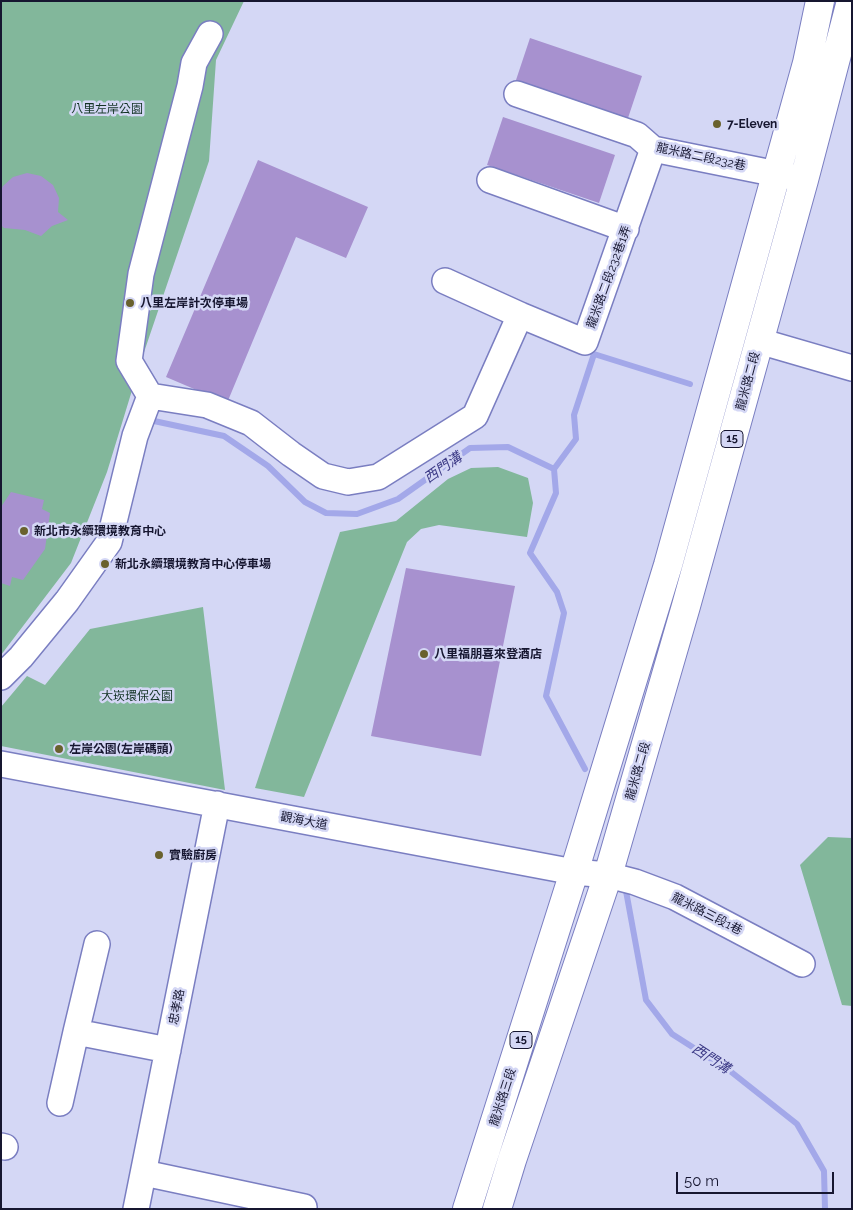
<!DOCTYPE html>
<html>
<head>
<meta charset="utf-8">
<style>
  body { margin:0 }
  #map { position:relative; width:853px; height:1210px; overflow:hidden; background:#d4d7f5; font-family:Raleway,sans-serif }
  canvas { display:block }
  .frame { position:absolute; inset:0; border:2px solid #161630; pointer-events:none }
  .scale { position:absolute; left:676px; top:1172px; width:158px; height:22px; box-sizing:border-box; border:2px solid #161630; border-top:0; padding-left:6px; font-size:15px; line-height:18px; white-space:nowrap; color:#161630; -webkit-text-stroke:4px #d4d7f5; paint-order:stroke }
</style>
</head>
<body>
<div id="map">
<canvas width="853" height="1210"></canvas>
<div class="frame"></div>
<div class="scale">50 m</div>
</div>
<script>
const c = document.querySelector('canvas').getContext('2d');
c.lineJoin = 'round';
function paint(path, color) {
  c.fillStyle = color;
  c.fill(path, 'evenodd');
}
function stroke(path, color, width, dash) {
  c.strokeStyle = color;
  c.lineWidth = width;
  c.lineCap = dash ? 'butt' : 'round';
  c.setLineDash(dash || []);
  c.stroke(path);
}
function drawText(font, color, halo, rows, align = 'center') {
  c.font = font + ' Raleway,"Noto Sans TC",sans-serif';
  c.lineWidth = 5;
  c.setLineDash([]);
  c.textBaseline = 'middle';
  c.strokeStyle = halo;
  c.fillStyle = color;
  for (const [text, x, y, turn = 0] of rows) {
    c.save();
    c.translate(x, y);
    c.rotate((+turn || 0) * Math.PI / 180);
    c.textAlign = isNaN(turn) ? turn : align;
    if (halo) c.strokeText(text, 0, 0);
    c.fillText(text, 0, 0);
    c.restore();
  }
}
paint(new Path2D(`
  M 1,1 L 244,1 L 216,60 L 209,161 L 141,361 L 107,472 L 71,563 L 1,655 Z
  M 498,467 L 528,478 L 533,503 L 527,537 L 439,525 L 421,529 L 407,542 L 304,797 L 255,788 L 340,532 L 396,521 L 448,479 L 471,468 Z
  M 203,607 L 225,790 L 1,746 L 1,707 L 27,676 L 45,685 L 90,629 Z
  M 828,837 L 852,838 L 852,1006 L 842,1005 L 800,865 Z`), '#82b79b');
stroke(new Path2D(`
  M 154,421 L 224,436 L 268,466 L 305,502 L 326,513 L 357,514 L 398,499 L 470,448 L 508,447 L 554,469 L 556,493 L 530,553 L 557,592 L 564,613 L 546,696 L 585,769
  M 554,469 L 576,439 L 574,415 L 594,354 L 690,384
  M 626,891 L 646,1000 L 672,1034 L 730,1071 L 797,1124 L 824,1171 L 825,1209`), '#a3a8e9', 6);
paint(new Path2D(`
  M 530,38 L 642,76 L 626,124 L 514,86 Z
  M 503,117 L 615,155 L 599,203 L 487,165 Z
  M 258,160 L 368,207 L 346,258 L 296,237 L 227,403 L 166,377 Z
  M 27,173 L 41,176 L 53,185 L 59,198 L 58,212 L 68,220 L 52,226 L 41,236 L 25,230 L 4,228 L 1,225 L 1,190 L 3,186 L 13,177 Z
  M 11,492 L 44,500 L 42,509 L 50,513 L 45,549 L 23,580 L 12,577 L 10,586 L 1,583 L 1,507 Z
  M 406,568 L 515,586 L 481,756 L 371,736 Z`), '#a791cf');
const minor = new Path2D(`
  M 517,94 L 637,135 L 653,149 L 797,178
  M 490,180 L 626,229
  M 445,281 L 520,315
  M 759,341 L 852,368
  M 150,396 L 207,405 L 251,423 L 291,454 L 323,476 L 348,482 L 378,477 L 475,416 L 520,315 L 585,342 L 653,149
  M 150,396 L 129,361 L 141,274 L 190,86 L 194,63 L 210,34
  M 1,677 L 21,657 L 67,601 L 109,542 L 135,436 L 150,396
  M 1,764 L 574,872 L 608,875 L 635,882 L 675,897 L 802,964
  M 76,1032 L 97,944
  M 60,1103 L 76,1032 L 168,1050
  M 1,1146 L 5,1147
  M 144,1173 L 304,1207
  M 136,1209 L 217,804`);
const major = new Path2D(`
  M 467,1209 L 574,872 L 668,565 L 807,63 L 820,1
  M 497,1209 L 512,1160 L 608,875 L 686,606 L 804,180 L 851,1`);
stroke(minor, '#7a7ec1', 28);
stroke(major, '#7a7ec1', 30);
stroke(minor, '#fff', 25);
stroke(major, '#fff', 28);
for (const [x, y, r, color] of [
  [717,124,5,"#69612d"],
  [130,303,5,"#69612d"],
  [24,531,5,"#69612d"],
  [105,564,5,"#69612d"],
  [424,654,5,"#69612d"],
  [59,749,5,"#69612d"],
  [159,855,5,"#69612d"]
]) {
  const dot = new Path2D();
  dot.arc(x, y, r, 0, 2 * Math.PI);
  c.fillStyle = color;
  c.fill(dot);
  stroke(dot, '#d4d7f5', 2);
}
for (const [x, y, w] of [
  [732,439,22],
  [521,1040,22]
]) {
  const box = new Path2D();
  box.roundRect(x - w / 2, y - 8.5, w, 17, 4);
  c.fillStyle = '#d4d7f5';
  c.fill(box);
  stroke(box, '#161630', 1);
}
drawText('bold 11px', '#161630', null, [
  ["15",732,439],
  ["15",521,1040]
]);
drawText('12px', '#123324', '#d4d7f5', [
  ["八里左岸公園",107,109],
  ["大崁環保公園",137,696]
]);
drawText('bold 12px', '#161630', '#d4d7f5', [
  ["7-Eleven",727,124],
  ["八里左岸計次停車場",140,303],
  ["新北市永續環境教育中心",34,531],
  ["新北永續環境教育中心停車場",115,564],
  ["八里福朋喜來登酒店",434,654],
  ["左岸公園(左岸碼頭)",69,749],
  ["實驗廚房",169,855]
], 'left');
drawText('12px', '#161630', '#d4d7f5', [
  ["龍米路二段232巷",701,157,12],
  ["龍米路二段232巷1弄",609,277,-70],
  ["龍米路二段",748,381,-75],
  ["龍米路二段",638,771,-74],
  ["觀海大道",304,821,11],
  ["龍米路三段1巷",707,914,27],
  ["忠孝路",177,1007,-79],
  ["龍米路三段",503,1097,-72]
]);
drawText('italic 14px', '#3d3b87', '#d4d7f5', [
  ["西門溝",443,468,-35],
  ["西門溝",711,1059,33]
]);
</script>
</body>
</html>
